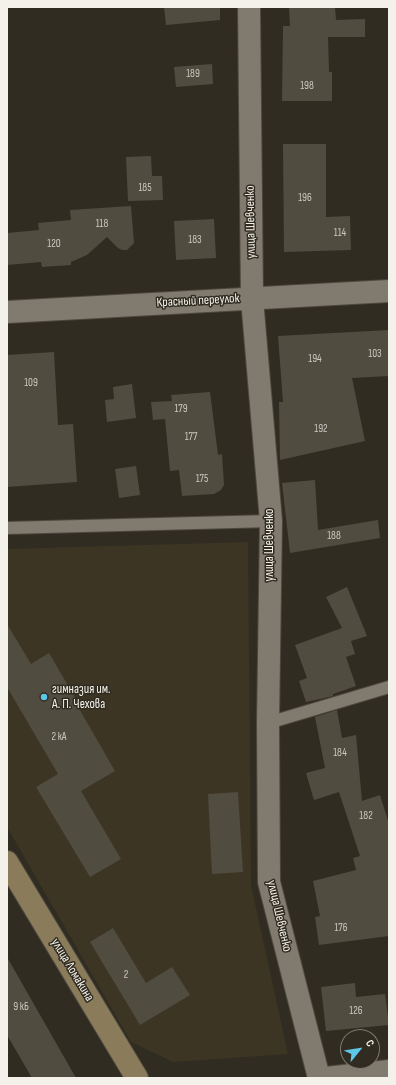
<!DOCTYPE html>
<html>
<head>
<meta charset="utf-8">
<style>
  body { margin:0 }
  #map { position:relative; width:396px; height:1085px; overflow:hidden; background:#302c21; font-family:"Sofia Sans Condensed",sans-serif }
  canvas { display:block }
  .frame { position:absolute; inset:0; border:8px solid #f4f1ea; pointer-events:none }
  .north { position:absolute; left:340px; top:1029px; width:40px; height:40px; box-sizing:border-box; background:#302c21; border:1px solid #7e7b71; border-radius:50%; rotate:60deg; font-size:11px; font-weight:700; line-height:16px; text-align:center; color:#f4f1ea }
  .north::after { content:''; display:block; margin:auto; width:14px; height:18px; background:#5cc7e7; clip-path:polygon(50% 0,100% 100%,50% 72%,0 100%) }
</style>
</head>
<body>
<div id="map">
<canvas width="396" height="1085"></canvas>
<div class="frame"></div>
<div class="north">С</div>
</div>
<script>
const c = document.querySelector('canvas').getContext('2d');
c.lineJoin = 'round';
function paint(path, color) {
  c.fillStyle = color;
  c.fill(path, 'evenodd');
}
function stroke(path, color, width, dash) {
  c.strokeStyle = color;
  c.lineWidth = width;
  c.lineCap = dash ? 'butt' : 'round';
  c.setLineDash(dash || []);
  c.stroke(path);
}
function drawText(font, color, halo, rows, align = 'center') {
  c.font = font + ' "Sofia Sans Condensed",sans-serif';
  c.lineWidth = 3;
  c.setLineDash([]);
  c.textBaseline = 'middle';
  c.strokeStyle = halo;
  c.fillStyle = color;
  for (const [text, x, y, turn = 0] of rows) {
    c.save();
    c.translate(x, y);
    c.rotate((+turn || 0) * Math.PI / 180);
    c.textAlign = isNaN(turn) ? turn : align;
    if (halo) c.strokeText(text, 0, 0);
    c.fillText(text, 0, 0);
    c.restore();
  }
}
paint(new Path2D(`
  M 248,542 L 251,885 L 288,1054 L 173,1062 L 131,1042 L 7,827 L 7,549 Z`), '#3c3524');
paint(new Path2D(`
  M 164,7 L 220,7 L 220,20 L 166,25 Z
  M 289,7 L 335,7 L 336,20 L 365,19 L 365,37 L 328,37 L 329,72 L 332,72 L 332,101 L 282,101 L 283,26 L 290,26 Z
  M 212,64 L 213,84 L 176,87 L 174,67 Z
  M 283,144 L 326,144 L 326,217 L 350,216 L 351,250 L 284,252 Z
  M 151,156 L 152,176 L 162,176 L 163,200 L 128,201 L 126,157 Z
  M 131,206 L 134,243 L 127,250 L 122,250 L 118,248 L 107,237 L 87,255 L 71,262 L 71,265 L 42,267 L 41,262 L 7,265 L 7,233 L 39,230 L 38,223 L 71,220 L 70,210 Z
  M 214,219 L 216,258 L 176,260 L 174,221 Z
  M 389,330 L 389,376 L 352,378 L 365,441 L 280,460 L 279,402 L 283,402 L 278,336 Z
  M 54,352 L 58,425 L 73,424 L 77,482 L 7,487 L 7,355 Z
  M 132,384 L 136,418 L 107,422 L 105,400 L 114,399 L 113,387 Z
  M 210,392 L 218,455 L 222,454 L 224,485 L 221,490 L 214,494 L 182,496 L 179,470 L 170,471 L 165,419 L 153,420 L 151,402 L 172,401 L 171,395 Z
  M 136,466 L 140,495 L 119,498 L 115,469 Z
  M 315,480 L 318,530 L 378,520 L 380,538 L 290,553 L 282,483 Z
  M 347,587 L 367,636 L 351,641 L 355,654 L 346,657 L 356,686 L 333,694 L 333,696 L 306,702 L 299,681 L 307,678 L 295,645 L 342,628 L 326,597 Z
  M 7,624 L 31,664 L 49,653 L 80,706 L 78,707 L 115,771 L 81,791 L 121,859 L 90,877 L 36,787 L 58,774 L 7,687 Z
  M 337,710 L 342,738 L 356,735 L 362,801 L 380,795 L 389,824 L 389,936 L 319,945 L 315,917 L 320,916 L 313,881 L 356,870 L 353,858 L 360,856 L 339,792 L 314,800 L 306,773 L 325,768 L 315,717 Z
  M 238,792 L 243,872 L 212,874 L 208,794 Z
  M 113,928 L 146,983 L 172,967 L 190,995 L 140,1025 L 90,942 Z
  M 7,957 L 76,1078 L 32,1078 L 7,1035 Z
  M 355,983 L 356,997 L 385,994 L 389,1025 L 326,1031 L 321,987 Z`), '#514c40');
const lane = new Path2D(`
  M 7,528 L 271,521
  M 268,723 L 389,687`);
const street = new Path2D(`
  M 249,7 L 252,299 L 271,521 L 268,723 L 269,882 L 319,1078
  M 7,312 L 389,291
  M 326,1078 L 389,1071`);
const secondary = new Path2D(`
  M 7,862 L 137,1078`);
stroke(lane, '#4d4940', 14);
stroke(street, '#4d4940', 24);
stroke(secondary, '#4d4940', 24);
stroke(lane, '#817b6f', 12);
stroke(street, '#817b6f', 22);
stroke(secondary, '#8a7c5b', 22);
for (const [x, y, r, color] of [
  [44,697,4,"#5cc7e7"]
]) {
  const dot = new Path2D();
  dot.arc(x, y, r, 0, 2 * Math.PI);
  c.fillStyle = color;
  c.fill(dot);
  stroke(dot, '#302c21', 1.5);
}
drawText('11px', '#cbc8c0', null, [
  ["189",193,74],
  ["198",307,86],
  ["185",145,188],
  ["196",305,198],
  ["118",102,224],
  ["114",340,233],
  ["183",195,240],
  ["120",54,244],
  ["103",375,354],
  ["194",315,359],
  ["109",31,383],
  ["179",181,409],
  ["192",321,429],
  ["177",191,437],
  ["175",202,479],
  ["188",334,536],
  ["2 кА",59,737],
  ["184",340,753],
  ["182",366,816],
  ["176",341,928],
  ["2",126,975],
  ["9 кБ",21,1007],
  ["126",356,1011]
]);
drawText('13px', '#f4f1ea', '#302c21', [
  ["улица Шевченко",251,222,-91],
  ["Красный переулок",198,301,-3],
  ["улица Шевченко",270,545,-90],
  ["улица Шевченко",279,916,77],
  ["улица Ломакина",72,970,59]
]);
drawText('13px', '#f4f1ea', '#302c21', [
  ["гимназия им.",52,690],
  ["А. П. Чехова",52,705]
], 'left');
</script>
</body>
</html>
